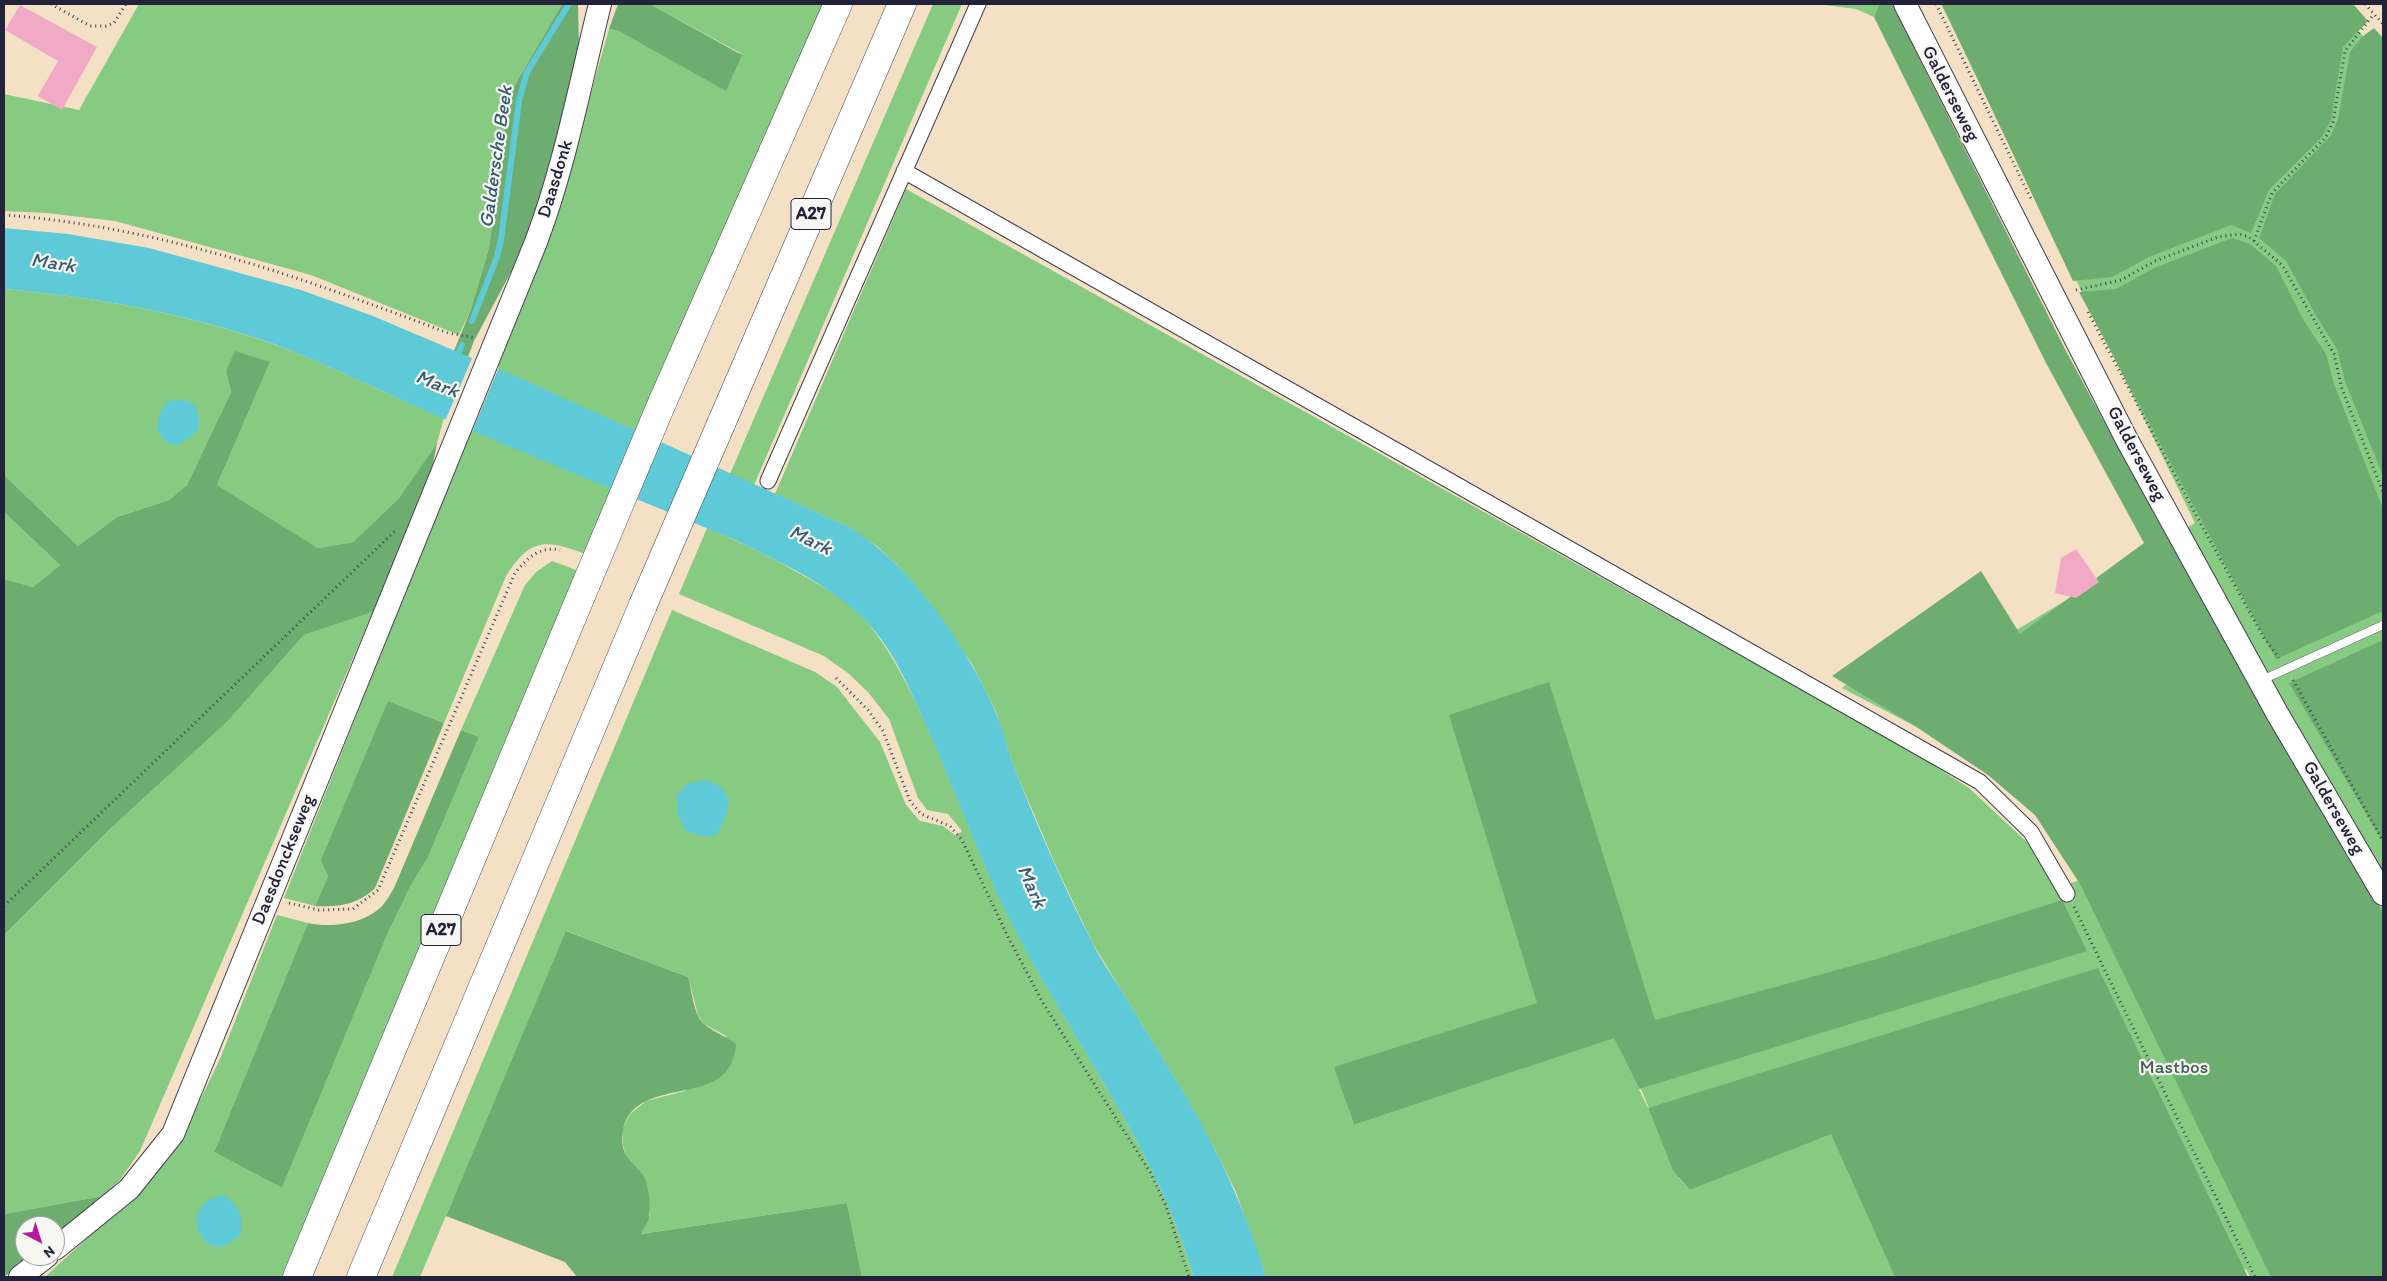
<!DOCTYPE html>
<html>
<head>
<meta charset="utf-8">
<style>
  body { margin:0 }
  #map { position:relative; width:2387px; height:1281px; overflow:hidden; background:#f4e0c5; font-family:Itim,sans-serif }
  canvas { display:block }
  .frame { position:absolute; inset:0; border:5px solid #22223b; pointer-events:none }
  .north { position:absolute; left:15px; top:1216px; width:50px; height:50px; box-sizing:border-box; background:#f6f6f2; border:1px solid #a1a1a9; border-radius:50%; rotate:140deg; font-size:14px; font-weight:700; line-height:20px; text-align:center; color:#22223b }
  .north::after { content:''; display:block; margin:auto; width:18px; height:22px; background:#b5179e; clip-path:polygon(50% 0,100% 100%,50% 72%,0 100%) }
</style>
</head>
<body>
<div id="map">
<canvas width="2387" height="1281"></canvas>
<div class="frame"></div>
<div class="north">N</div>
</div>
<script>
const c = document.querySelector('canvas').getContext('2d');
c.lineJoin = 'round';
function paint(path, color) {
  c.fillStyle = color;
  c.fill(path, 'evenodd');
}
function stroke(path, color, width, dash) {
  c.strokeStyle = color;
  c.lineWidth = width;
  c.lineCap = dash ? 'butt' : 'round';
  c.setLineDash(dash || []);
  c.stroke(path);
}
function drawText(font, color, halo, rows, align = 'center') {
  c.font = font + ' Itim,sans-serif';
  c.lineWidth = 4.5;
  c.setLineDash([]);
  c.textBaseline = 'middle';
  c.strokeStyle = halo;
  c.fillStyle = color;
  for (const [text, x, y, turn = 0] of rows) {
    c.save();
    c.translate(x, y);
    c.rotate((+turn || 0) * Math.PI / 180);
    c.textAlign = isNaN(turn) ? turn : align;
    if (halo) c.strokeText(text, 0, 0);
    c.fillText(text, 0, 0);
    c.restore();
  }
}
paint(new Path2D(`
  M 139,4 L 562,4 L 513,88 L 504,134 L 489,248 L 471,309 L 459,335 L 311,275 L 115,221 L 46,213 L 4,211 L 4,94 L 79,110 Z
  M 650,4 L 823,4 L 638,432 L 494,368 L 566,181 L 609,29 L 742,54 Z
  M 933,4 L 962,4 L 754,485 L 730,474 Z
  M 1817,4 L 1879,4 L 1874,17 L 1856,9 Z
  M 1941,4 L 2333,4 L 2383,57 L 2383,1277 L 2250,1277 L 2246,1269 L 2217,1277 L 1266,1277 L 1236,1192 L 1215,1150 L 1188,1100 L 1093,944 L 1056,866 L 1013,765 L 997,714 L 972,664 L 930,603 L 896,564 L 878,547 L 849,527 L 775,494 L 906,189 C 1243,376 1579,566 1915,753 L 1969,788 L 2030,845 L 2057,888 L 2083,879 L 2035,789 L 1842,688 L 1970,581 L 2013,632 L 2195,523 ZM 1623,1047 L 1677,1174 L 1673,1171 L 1648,1108 L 1619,1048 ZM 1524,1068 L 1354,1125 L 1347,1105 ZM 1824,1136 L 1690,1190 L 1678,1177 L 1678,1176 Z
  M 4,289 C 95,297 184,313 270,343 C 330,364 386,395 444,418 L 437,443 L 399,498 L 353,542 L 318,548 L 217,485 L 270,362 L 226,371 L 231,392 L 187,485 L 169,500 L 117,517 L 78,546 L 4,475 Z
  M 470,429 L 614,489 L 586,554 C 547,540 531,536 506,576 L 444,723 L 388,701 L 328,876 L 315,906 L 284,898 Z
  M 4,512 L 60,565 L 33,587 L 4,579 Z
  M 707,528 C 743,543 777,560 811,580 C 828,590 847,599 860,614 C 889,646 906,682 924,720 C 951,779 973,841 1000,899 C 1061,1028 1154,1139 1194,1277 L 862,1277 L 847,1203 L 640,1234 L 650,1215 L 648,1193 L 644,1178 L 626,1157 L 623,1145 L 622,1130 L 630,1114 L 646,1101 L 685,1091 L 726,1036 L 704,1024 L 698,1015 L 688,977 L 567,931 L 420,1277 L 392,1277 L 672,610 L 815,672 L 837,687 L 880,742 L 906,805 L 920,821 L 943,826 L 956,836 L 962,831 L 948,814 L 927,810 L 918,798 L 889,719 L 868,692 L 848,673 L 824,656 L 679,594 Z
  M 552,561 L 579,571 L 282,1277 L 45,1277 L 141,1188 L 190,1121 L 220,1059 L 277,915 L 308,923 L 214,1152 L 282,1188 L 387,935 L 409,889 L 428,857 L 479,737 L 461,730 L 525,585 L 536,572 Z
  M 373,612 L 140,1151 L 120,1180 L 103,1196 L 4,1214 L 4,935 L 111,828 L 227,722 L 304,635 Z`), '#87ca82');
paint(new Path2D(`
  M 562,4 L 578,4 L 579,48 L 554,163 L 519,257 L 474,341 L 468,357 L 454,351 L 471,309 L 489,248 L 504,134 L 513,88 Z
  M 618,4 L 650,4 L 742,55 L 726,91 L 619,31 L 609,29 Z
  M 1879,4 L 1892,4 L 2067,353 L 2127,464 L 2254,695 L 2383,913 L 2383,1277 L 2271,1277 L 2080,884 L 2035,815 L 1988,775 L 1915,726 L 1832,676 L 1981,571 L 2020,634 L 2144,543 L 2046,363 L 1874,17 Z
  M 1942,4 L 2353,4 L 2368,21 L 2343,47 L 2331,120 L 2322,137 L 2269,190 L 2251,233 L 2231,225 L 2149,257 L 2112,277 L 2073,281 Z
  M 2374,28 L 2383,38 L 2383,476 L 2345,381 L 2337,349 L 2315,314 L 2286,261 L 2259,238 L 2275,194 L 2331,135 L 2338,119 L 2350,52 L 2362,37 Z
  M 2232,238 L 2250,244 L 2276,266 L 2304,321 L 2326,354 L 2334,384 L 2383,509 L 2383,611 L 2276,659 L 2079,292 L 2116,289 L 2154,268 Z
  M 235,351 L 270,362 L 217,485 L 318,548 L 353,542 L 399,498 L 437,443 L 431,474 L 373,612 L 304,635 L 227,722 L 111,828 L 4,935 L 4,579 L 33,587 L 60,565 L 4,512 L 4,475 L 78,546 L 117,517 L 169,500 L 187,485 L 231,392 L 226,371 Z
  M 2383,640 L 2383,842 L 2289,683 Z
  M 1549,682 L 1655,1020 L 1877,959 L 2062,900 L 2087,951 L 1639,1089 L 1614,1038 L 1354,1125 L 1334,1067 L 1537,1003 L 1449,715 Z
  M 388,701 L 444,723 L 375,888 C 357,905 339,907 315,906 L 328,876 L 321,860 Z
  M 461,730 L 479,737 L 428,857 L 409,889 L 387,935 L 282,1188 L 214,1152 L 308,923 C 331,928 363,924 380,908 C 386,903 390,894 394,888 Z
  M 566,931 L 688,977 C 692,991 693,1012 703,1023 C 710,1030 727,1037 736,1044 C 732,1106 656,1078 629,1115 C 621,1127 619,1146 628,1158 C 633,1165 642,1171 645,1179 C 649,1188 651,1208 649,1217 C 648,1223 643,1229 641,1234 L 847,1203 L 862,1277 L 577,1277 L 565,1262 L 446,1216 Z
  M 2098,968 L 2248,1277 L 1895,1277 L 1831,1134 L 1690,1190 L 1673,1171 L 1648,1108 Z
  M 103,1196 L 55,1236 L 55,1226 L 25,1226 L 25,1256 L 31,1256 L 4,1277 L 4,1214 Z`), '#6dae70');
paint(new Path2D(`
  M 4,228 L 68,234 L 149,248 L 301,290 L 373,316 L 526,381 L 849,527 C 911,564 968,648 996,713 C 1004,730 1007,749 1014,767 C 1037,826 1063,885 1092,942 C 1100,959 1111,974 1121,990 C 1143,1026 1165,1062 1187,1098 C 1220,1155 1247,1214 1266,1277 L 1194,1277 C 1154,1139 1061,1028 1000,900 C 972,839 949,775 921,714 C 909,688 898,662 881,639 C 846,591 787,566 735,540 C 633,497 530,456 428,412 C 376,389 325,363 271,343 C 184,313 95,297 4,289 Z
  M 181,399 L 195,405 C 204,429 197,435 176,446 L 165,441 L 157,430 L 160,413 L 167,402 Z
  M 705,780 C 738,789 730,814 715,836 L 700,836 L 685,830 L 678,815 L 677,796 L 687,784 Z
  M 224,1195 C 240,1208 244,1214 240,1235 C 235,1239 229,1244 223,1246 C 198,1252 179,1203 224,1195 Z`), '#5ec9d7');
paint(new Path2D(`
  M 473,356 L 499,367 L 472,432 L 445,421 Z`), '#f4e0c5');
stroke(new Path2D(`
  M 472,321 L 497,257 L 501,240 L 519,101 L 527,72 L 569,4
  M 456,360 L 462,345`), '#5ec9d7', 6);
paint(new Path2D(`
  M 20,5 L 97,47 L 62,110 L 38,96 L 58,61 L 5,30 Z
  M 2076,549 L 2099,582 L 2076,598 L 2055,593 L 2061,558 Z`), '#f0aac6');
const lane = new Path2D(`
  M 2262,680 L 2383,625`);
const street = new Path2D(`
  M 904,171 L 1980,782 L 2031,832 L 2067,894
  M 768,481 L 978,4`);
const secondary = new Path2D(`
  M 1905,4 L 2127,440 L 2277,713 L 2383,894
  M 55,1249 L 129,1189 L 173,1134 L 536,242 C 565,165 580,84 600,4
  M 20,1277 L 47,1256`);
const highway = new Path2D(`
  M 662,403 L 838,4
  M 721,424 L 902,4
  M 297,1277 L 586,584
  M 361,1277 L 643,605`);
stroke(lane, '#423e50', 9);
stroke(street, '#423e50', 17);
stroke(secondary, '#423e50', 24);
stroke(highway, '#423e50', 29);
stroke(new Path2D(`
  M 51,4 L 90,26 L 106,26 L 114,23 L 126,4
  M 1936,4 L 2032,201
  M 2365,4 L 2383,24
  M 4,215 C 163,227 300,277 448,333 L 476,338
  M 2254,241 L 2272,193 L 2326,137 L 2333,122 L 2345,51 L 2374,14
  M 2076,290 L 2121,280 L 2155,261 L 2218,237 L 2239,234 L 2249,237 L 2282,265 L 2334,354 L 2342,389 L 2383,492
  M 2088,312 L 2202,526 L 2264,638 L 2279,658
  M 836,678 L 868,710 L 883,731 L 910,801 L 921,814 L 950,826 L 962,840 L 1008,937 L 1043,1003 L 1150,1172 L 1166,1206 L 1189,1277
  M 2293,680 L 2383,841
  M 289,903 L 319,910 L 353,909 L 378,890 L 515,573 C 528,557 540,546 560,550
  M 4,906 L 395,531
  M 2074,907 L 2255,1277`), '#423e50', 3, [1, 4]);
stroke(lane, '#fff', 8);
stroke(street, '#fff', 15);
stroke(secondary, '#fff', 22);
stroke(highway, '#fff', 28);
const highwayBridge = new Path2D(`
  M 586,584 L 662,403
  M 643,605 L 721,424`);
stroke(highwayBridge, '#423e50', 29, []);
stroke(highwayBridge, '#fff', 28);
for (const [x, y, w] of [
  [811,214,40],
  [441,930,40]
]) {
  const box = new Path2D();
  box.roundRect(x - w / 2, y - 15.5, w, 31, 4);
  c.fillStyle = '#f6f6f2';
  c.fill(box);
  stroke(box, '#22223b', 1);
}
drawText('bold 18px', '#22223b', null, [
  ["A27",811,214],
  ["A27",441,930]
]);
drawText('19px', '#22223b', '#f6f6f2', [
  ["Galderseweg",1950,94,63],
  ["Daasdonk",556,179,-73],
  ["Galderseweg",2136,454,62],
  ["Galderseweg",2333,808,60],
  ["Daesdonckseweg",284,860,-68]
]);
drawText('19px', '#455d54', '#f6f6f2', [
  ["Mastbos",2174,1068]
]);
drawText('italic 20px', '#375c72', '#f6f6f2', [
  ["Galdersche Beek",497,157,-82],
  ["Mark",53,264,9],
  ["Mark",437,385,22],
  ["Mark",810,541,26],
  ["Mark",1031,887,66]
]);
</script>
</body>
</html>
